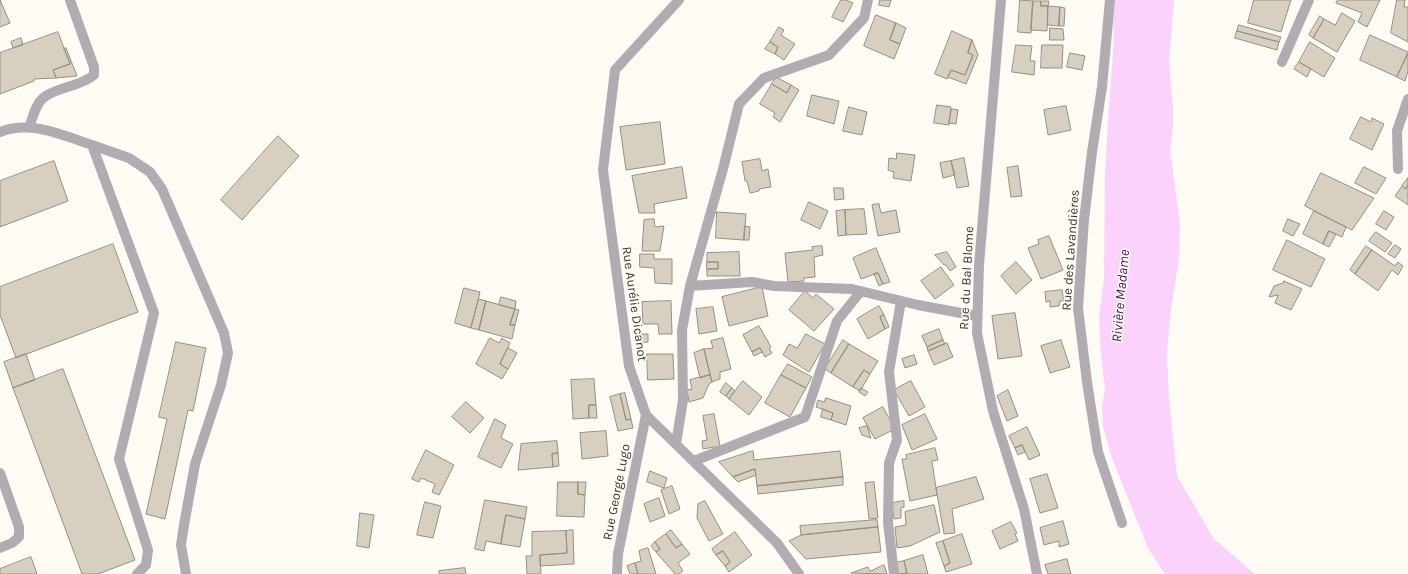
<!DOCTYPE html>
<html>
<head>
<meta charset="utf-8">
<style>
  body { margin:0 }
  canvas { display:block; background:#fefbf4 }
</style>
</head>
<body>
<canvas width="1408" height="574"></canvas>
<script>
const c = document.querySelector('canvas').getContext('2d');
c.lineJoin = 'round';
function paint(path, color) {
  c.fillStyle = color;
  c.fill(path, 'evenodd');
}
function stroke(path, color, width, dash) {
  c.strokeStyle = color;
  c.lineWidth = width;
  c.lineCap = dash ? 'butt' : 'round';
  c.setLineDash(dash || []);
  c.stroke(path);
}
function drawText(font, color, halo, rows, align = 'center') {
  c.font = font + ' Karla,sans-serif';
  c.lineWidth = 3;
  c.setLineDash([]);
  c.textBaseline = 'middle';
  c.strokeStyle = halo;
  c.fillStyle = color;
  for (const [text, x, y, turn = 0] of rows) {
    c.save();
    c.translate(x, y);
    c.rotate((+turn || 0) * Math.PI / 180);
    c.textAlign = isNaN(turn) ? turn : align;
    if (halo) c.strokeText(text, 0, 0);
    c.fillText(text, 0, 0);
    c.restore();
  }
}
paint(new Path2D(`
  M 1115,0 L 1174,0 L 1169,63 L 1173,106 L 1173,128 L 1170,150 L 1180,223 L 1179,258 L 1170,317 L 1167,354 L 1169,398 L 1177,476 L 1214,539 L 1255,574 L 1165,574 L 1148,548 L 1112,458 L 1103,426 L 1102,407 L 1105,388 L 1101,356 L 1099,318 L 1104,279 L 1105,175 L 1108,122 L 1114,39 L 1113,20 Z`), '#fbd2fb');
const building = new Path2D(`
  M 0,0 L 10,23 L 0,27 Z
  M 841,0 L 846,0 L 853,3 L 843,22 L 832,17 Z
  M 880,0 L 891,0 L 889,7 L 879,5 Z
  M 1020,0 L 1033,1 L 1031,33 L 1018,32 Z
  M 1254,0 L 1291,0 L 1281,32 L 1248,23 Z
  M 1338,0 L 1380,0 L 1367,27 L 1358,22 L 1362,13 L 1336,3 Z
  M 1397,0 L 1405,0 L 1404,7 L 1408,7 L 1408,42 L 1391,33 Z
  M 1033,1 L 1041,1 L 1041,6 L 1048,6 L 1047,31 L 1031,30 Z
  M 1041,1 L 1049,1 L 1048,6 L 1041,6 Z
  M 1048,6 L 1060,7 L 1059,26 L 1048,25 Z
  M 1060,7 L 1065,8 L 1064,26 L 1059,26 Z
  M 1342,13 L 1355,21 L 1337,52 L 1313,38 L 1324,19 L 1335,25 Z
  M 876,15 L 896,23 L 890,40 L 900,44 L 894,59 L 864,46 Z
  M 1320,16 L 1324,19 L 1313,38 L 1309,35 Z
  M 896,23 L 906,28 L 900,44 L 890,40 Z
  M 1239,25 L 1281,37 L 1279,42 L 1237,31 Z
  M 779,27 L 784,30 L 781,35 L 795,44 L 784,60 L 775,54 L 778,47 L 770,42 Z
  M 1050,28 L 1063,29 L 1064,40 L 1050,40 Z
  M 952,31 L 972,40 L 968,53 L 973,55 L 965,75 L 951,70 L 947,79 L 935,74 Z
  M 1237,31 L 1279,42 L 1277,50 L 1235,38 Z
  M 58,32 L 70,64 L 53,70 L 56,78 L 34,79 L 34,81 L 0,94 L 0,53 Z
  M 1370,35 L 1408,52 L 1397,77 L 1360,60 Z
  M 21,38 L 23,45 L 13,48 L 11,42 Z
  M 972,40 L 978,55 L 966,84 L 948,77 L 951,70 L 965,75 L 973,55 L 968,53 Z
  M 770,42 L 778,47 L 775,54 L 765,49 Z
  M 1310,42 L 1335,58 L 1324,77 L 1299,62 Z
  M 1016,45 L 1032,46 L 1030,61 L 1035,61 L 1034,75 L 1012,72 Z
  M 1042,45 L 1063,45 L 1062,68 L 1041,68 Z
  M 64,48 L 66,48 L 77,76 L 56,78 L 53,70 L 70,64 Z
  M 1070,53 L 1085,56 L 1082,70 L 1067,67 Z
  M 1408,54 L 1408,71 L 1405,81 L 1397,77 Z
  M 1299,62 L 1311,69 L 1307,77 L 1294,69 Z
  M 776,77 L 791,85 L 787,93 L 772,84 Z
  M 772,84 L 787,93 L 791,85 L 799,90 L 780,122 L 773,117 L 775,113 L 760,104 Z
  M 812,95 L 839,101 L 834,124 L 807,116 Z
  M 937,105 L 951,107 L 949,125 L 934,123 Z
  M 1066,106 L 1071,130 L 1048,135 L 1044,110 Z
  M 849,107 L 867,112 L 862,135 L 843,131 Z
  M 952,109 L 958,110 L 956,124 L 949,123 Z
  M 1361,117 L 1371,122 L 1372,118 L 1384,124 L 1372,150 L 1350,139 Z
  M 660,122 L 665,164 L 626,170 L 620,127 Z
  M 278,136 L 299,156 L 242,220 L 221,200 Z
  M 897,153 L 915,155 L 911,181 L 893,178 L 894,172 L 888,170 L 889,158 L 896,159 Z
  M 964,158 L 969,186 L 957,188 L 951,161 Z
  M 760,159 L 762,171 L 768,169 L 771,187 L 759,189 L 759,191 L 750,193 L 747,181 L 745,181 L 742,162 Z
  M 54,161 L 68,201 L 0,227 L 0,181 Z
  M 951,161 L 955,175 L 943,178 L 940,163 Z
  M 1018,166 L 1022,196 L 1011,197 L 1007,168 Z
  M 682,167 L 687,198 L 654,204 L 655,213 L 639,213 L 632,176 Z
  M 1364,167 L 1386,178 L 1376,194 L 1355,183 Z
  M 1321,173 L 1374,198 L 1352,230 L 1305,206 Z
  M 1408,178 L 1408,185 L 1405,189 L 1402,186 Z
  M 1408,185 L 1408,205 L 1395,196 L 1402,186 L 1405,189 Z
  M 834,188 L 843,188 L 844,199 L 835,200 Z
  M 809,202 L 828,211 L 820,229 L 801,220 Z
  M 879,204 L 881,213 L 896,210 L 900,232 L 878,236 L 872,205 Z
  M 864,209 L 867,234 L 846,235 L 845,210 Z
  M 845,210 L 846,235 L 838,236 L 836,211 Z
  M 1314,211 L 1346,227 L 1342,237 L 1329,231 L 1323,244 L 1303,234 Z
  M 1384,211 L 1394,217 L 1386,230 L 1376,224 Z
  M 717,212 L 746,214 L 744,240 L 716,238 Z
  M 654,219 L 655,227 L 664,226 L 660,251 L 642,251 L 644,220 Z
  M 1288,219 L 1300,224 L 1293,236 L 1283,231 Z
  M 745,226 L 750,227 L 749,240 L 744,240 Z
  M 1329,231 L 1336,234 L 1329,247 L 1323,244 Z
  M 1376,232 L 1392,243 L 1385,252 L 1369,241 Z
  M 1049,236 L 1063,270 L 1041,279 L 1028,248 L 1039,244 L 1038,240 Z
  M 1287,240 L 1325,259 L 1311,287 L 1273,270 Z
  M 113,244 L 138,312 L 16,358 L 0,315 L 0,287 Z
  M 1395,245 L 1401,249 L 1395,258 L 1388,254 Z
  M 822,246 L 823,255 L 814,257 L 815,277 L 804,278 L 804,281 L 788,282 L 785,253 L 813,250 L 812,247 Z
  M 1366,246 L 1372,250 L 1355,274 L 1350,270 Z
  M 876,248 L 890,282 L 883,284 L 878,273 L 861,279 L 853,258 Z
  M 1372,250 L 1395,266 L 1398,262 L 1403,266 L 1398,275 L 1392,270 L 1378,291 L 1355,274 Z
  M 739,252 L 740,276 L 707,276 L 707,269 L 718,269 L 718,262 L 707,262 L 707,253 Z
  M 947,252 L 956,267 L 950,271 L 946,265 L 944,265 L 935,255 Z
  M 640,254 L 654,254 L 654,259 L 672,259 L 672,284 L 655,283 L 654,268 L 640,267 Z
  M 707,262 L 718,262 L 718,269 L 707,269 Z
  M 1016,262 L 1032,280 L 1016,294 L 1001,276 Z
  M 941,267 L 954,285 L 935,299 L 921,281 Z
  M 878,273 L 883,284 L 879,286 L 874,274 Z
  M 1284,281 L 1302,289 L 1291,310 L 1275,303 L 1278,295 L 1269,297 L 1274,286 L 1283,283 Z
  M 762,287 L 768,316 L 729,326 L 722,297 Z
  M 464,288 L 480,292 L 471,328 L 455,323 Z
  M 1062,290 L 1064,301 L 1060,301 L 1059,306 L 1050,307 L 1050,301 L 1046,302 L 1045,292 Z
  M 805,291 L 813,298 L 816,294 L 834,309 L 814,331 L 789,310 Z
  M 501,297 L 516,301 L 515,309 L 499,305 Z
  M 479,299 L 486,301 L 479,330 L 471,328 Z
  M 486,301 L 515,309 L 510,325 L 515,325 L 512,339 L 479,330 Z
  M 671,301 L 672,334 L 659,334 L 658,324 L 643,324 L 642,302 Z
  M 879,306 L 884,315 L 880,317 L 885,329 L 868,339 L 857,319 Z
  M 713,307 L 717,331 L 699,334 L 696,309 Z
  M 515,309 L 519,310 L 515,325 L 510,325 Z
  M 1015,313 L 1022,356 L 998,359 L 992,316 Z
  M 884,315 L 889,327 L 885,329 L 880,317 Z
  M 759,326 L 771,347 L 769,348 L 772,353 L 765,357 L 760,348 L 752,352 L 743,335 Z
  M 939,329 L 943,340 L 927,347 L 922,336 Z
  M 641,334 L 648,334 L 648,342 L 641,343 Z
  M 806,334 L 825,344 L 809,372 L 783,355 L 789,344 L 797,348 Z
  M 490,338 L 499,343 L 502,338 L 510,343 L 500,364 L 508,369 L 502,379 L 476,364 Z
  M 723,338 L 731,369 L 720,372 L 720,379 L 712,382 L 704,349 L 713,348 L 711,341 Z
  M 843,340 L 849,344 L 831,373 L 825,369 Z
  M 943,340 L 945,344 L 928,351 L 927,347 Z
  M 1061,340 L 1070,367 L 1050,373 L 1041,346 Z
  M 176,342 L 206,348 L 193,411 L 188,410 L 165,519 L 146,514 L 167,419 L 159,417 Z
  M 947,343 L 953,357 L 934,365 L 928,351 Z
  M 849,344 L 878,361 L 870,374 L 864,370 L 853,387 L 831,373 Z
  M 508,348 L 517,353 L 508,369 L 500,364 Z
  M 760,348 L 762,352 L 754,356 L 752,352 Z
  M 704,349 L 710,375 L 700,378 L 694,353 Z
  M 26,354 L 35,380 L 13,388 L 4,362 Z
  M 647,354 L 673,354 L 674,379 L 648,380 Z
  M 914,355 L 917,364 L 905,368 L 902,359 Z
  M 788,364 L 812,377 L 806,388 L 781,375 Z
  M 63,369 L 135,560 L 98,574 L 82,574 L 13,388 Z
  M 864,370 L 870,374 L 860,391 L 853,387 Z
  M 710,375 L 712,382 L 709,384 L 703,398 L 689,402 L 687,390 L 692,389 L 690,380 Z
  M 781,375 L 806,388 L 790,417 L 765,403 Z
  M 594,379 L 596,405 L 589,405 L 589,418 L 573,419 L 571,380 Z
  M 743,381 L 762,397 L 749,415 L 729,399 Z
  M 911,381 L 925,407 L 909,416 L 894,390 Z
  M 726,383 L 732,388 L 726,396 L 720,392 Z
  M 732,388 L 735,391 L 729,399 L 726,396 Z
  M 861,388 L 868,392 L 865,396 L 859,392 Z
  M 1008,390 L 1018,416 L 1007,421 L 997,396 Z
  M 625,393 L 631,419 L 626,420 L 620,394 Z
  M 620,394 L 626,420 L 631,419 L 633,428 L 618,431 L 610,397 Z
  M 826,398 L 851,406 L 846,425 L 831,420 L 833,413 L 816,407 L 818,400 L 824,402 Z
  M 466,402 L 484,418 L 470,433 L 452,417 Z
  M 589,405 L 596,405 L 597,418 L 589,418 Z
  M 883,407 L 895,429 L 875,439 L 863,418 Z
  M 823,409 L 833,413 L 831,420 L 821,417 Z
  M 714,414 L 720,446 L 703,449 L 702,441 L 707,440 L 703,416 Z
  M 925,414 L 937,439 L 912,450 L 902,425 Z
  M 495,419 L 506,425 L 501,438 L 513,444 L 501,468 L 478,457 Z
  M 867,426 L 871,438 L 862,435 L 859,428 Z
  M 1027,427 L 1040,455 L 1029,460 L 1022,445 L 1015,448 L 1009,436 Z
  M 606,431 L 608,456 L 582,459 L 580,433 Z
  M 557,441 L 558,453 L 552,454 L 553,467 L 518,470 L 521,444 Z
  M 1022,445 L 1025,452 L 1018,455 L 1015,448 Z
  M 935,448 L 938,460 L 932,461 L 937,495 L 910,501 L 902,459 L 907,459 L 906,455 Z
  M 426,450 L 454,465 L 439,495 L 432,492 L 435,484 L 421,478 L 419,482 L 412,479 Z
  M 753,451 L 754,460 L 840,451 L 843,477 L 757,486 L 755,469 L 733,477 L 719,462 Z
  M 558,453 L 559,466 L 553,467 L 552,454 Z
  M 755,469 L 756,475 L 738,482 L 733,477 Z
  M 650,471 L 667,478 L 664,488 L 647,482 Z
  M 1047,474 L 1058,508 L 1040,513 L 1030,479 Z
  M 843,477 L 843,485 L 758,494 L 757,486 Z
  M 976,477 L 984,499 L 952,509 L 955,533 L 944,534 L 936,488 Z
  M 558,482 L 578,482 L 578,494 L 585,495 L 584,517 L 557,516 Z
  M 578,482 L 586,482 L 585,495 L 578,494 Z
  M 874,482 L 878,518 L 869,519 L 865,483 Z
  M 672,486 L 680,509 L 669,514 L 661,490 Z
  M 659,498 L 665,516 L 650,522 L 644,504 Z
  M 485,500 L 527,507 L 525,519 L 506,515 L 501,544 L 486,541 L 484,551 L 475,549 Z
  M 705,501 L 723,534 L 709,541 L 697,518 L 698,504 Z
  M 904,501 L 904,507 L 901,508 L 901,518 L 894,519 L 892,503 Z
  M 425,502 L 441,506 L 433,538 L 417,535 Z
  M 934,505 L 940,532 L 910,546 L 897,548 L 895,527 L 906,525 L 905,512 Z
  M 360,513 L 374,515 L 369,548 L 357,546 Z
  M 506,515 L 525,519 L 520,547 L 501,544 Z
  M 877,520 L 878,527 L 801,535 L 800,526 Z
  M 1063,521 L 1069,544 L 1059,547 L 1059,541 L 1044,545 L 1040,528 Z
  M 1011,522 L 1017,533 L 1015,534 L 1018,541 L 1000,549 L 992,531 Z
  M 878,527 L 881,552 L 806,559 L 789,541 L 801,535 Z
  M 573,530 L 574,564 L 540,566 L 540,555 L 567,553 L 566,531 Z
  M 671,530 L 682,544 L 676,548 L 666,534 Z
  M 566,531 L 567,553 L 540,555 L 541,574 L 527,574 L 526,556 L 532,556 L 532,532 Z
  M 735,532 L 752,555 L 729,572 L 725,566 L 730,562 L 723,551 L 716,555 L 712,549 Z
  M 666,534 L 676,548 L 682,544 L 690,554 L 678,563 L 683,571 L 679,574 L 675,574 L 656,552 L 660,549 L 655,542 Z
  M 962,534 L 972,564 L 946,572 L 944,566 L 950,563 L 943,541 Z
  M 943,541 L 950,563 L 944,566 L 936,543 Z
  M 655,542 L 660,549 L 656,552 L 651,546 Z
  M 648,548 L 656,574 L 638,574 L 635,563 L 641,561 L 639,551 Z
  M 723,551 L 730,562 L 725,566 L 716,555 Z
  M 923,555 L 928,574 L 901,574 L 907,573 L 904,561 Z
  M 31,557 L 37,574 L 0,574 L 0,569 Z
  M 1067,559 L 1071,574 L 1048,574 L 1045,565 Z
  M 904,561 L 907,573 L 899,574 L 895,563 Z
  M 635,563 L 638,574 L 630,574 L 627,566 Z
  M 884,565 L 887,574 L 851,573 L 868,567 L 870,571 Z
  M 465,568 L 466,574 L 439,574 L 439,571 Z`);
paint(building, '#d7cfbf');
stroke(building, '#979081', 1);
stroke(new Path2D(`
  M 29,127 C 33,118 35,105 43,98 C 56,87 80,87 94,75 L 94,67 L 70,0
  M 92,145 L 129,158 L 150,172 L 162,189 L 224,333 L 228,353 L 221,385 L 195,464 L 184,525 L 181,545 L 186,574
  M 119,459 L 148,550 L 146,565 L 137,574
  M 0,473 L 19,527 L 19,537 L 12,543 L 0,548`), '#b2acb2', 10);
stroke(new Path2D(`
  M 679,0 L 615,70 L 603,170 L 629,366 L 646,415 L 777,543 L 799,574
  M 1001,0 L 979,265 L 977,333 L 993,411 L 1024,509 L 1037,574
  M 1110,0 L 1102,87 L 1092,152 L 1084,220 L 1078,308 L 1087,382 L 1098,452 L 1122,523
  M 1282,62 L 1309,0
  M 0,132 C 31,120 62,135 92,145 L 154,313 L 119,459
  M 1398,169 L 1397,131 L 1408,99
  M 690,286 L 752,282 L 774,286 L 852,289 L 918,305 L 977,316
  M 676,444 L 683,400 L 682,330 L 690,286 L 723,169 L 739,104 L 764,78 L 829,55 L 864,18 L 868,0
  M 694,461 L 805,417 L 837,321 L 861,291
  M 617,574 L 618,554 L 646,415
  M 894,574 L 888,522 L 889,463 L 897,440 L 889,372 L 901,301`), '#b2acb2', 10);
drawText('13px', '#3a3731', '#fefbf4', [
  ["Rue des Lavandières",1071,250,-86],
  ["Rue du Bal Blome",967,278,-87],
  ["Rue Aurélie Dicanot",634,304,82],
  ["Rue George Lugo",617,492,-79]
]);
drawText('italic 14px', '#4f1452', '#fefbf4', [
  ["Rivière Madame",1121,296,-85]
]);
</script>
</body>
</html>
